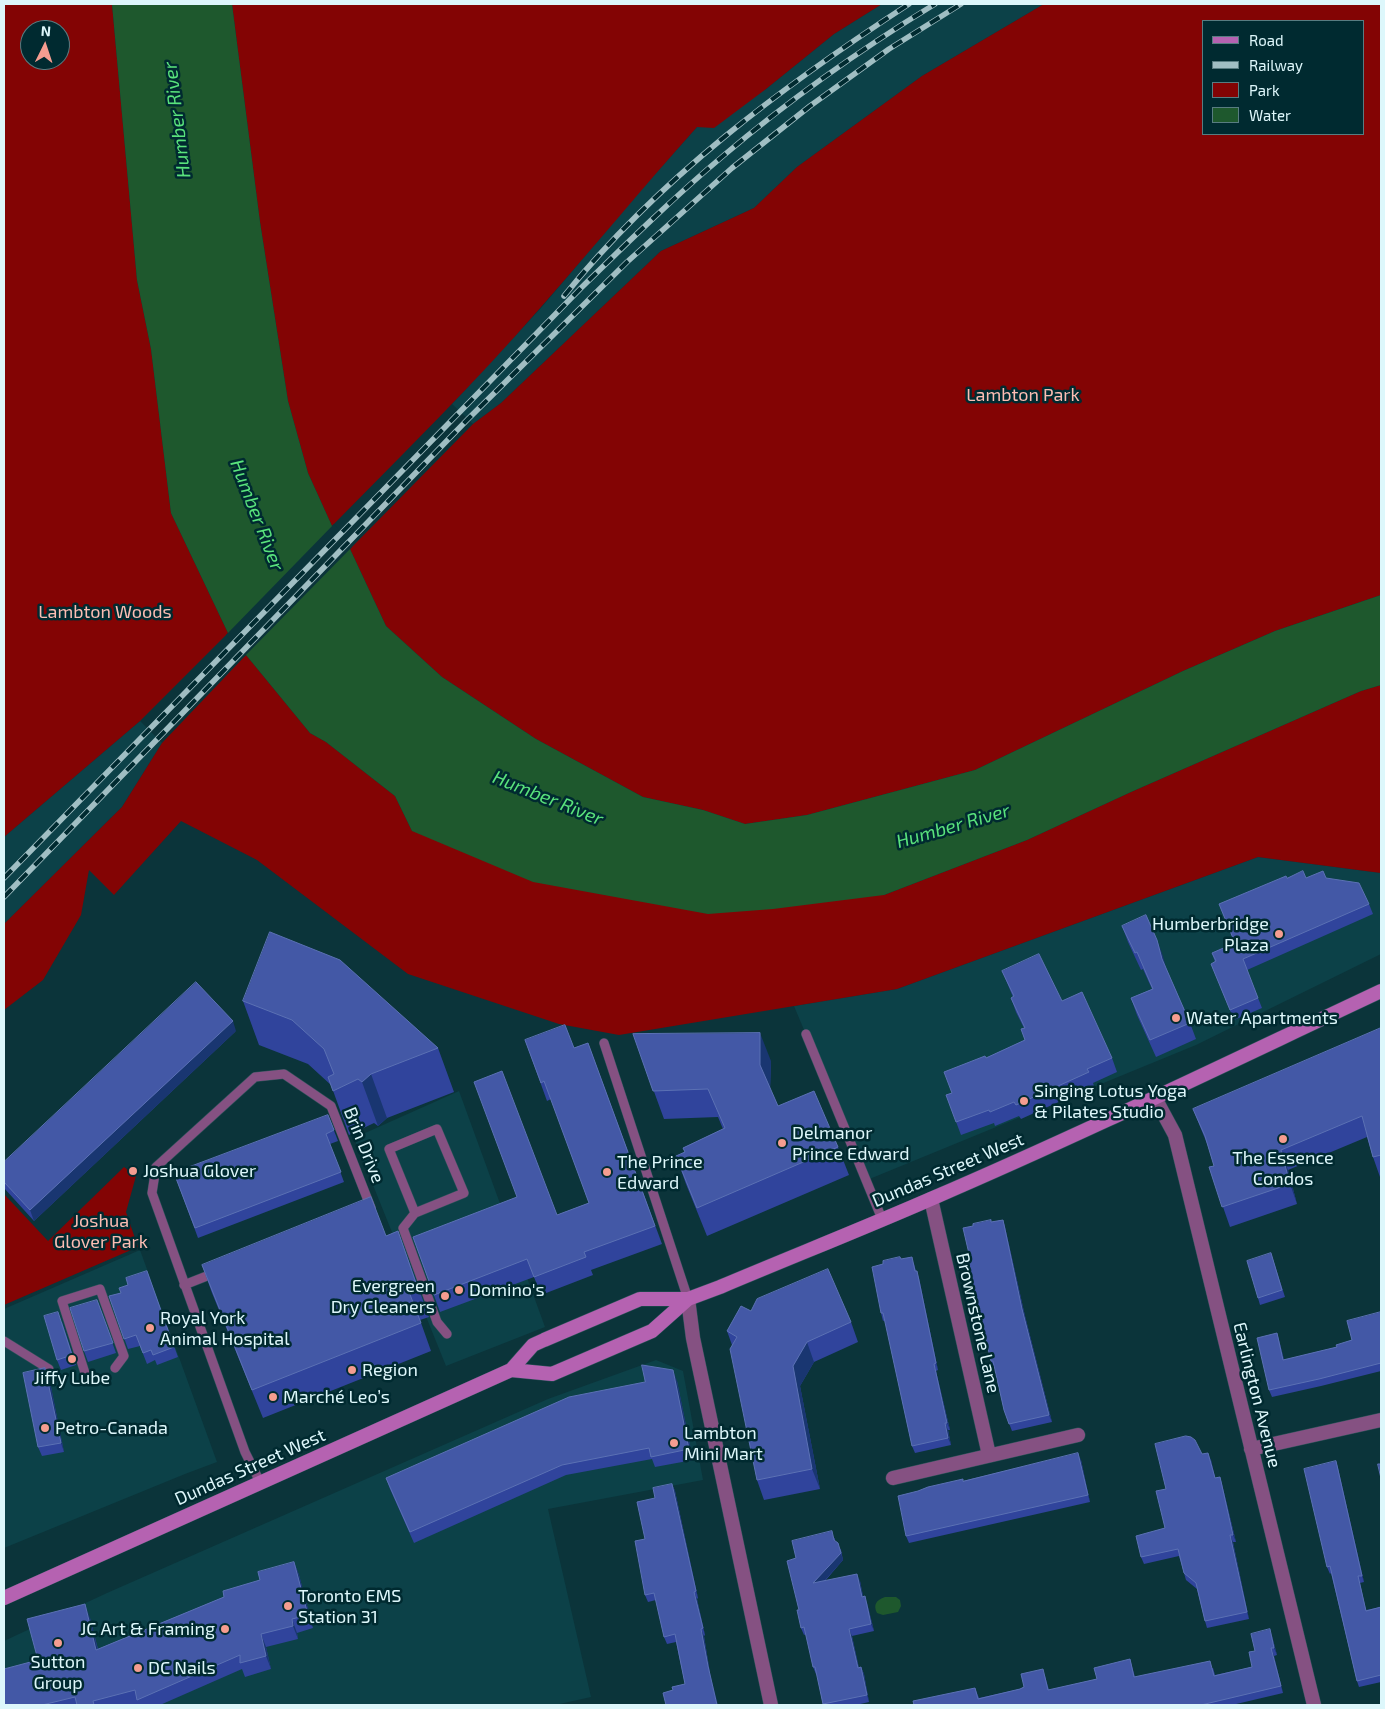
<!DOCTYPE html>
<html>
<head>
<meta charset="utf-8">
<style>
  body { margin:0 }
  #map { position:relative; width:1385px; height:1709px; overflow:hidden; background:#0b343a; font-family:"Exo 2",sans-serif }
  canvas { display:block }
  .frame { position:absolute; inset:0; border:5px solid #ddf7fb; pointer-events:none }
  .legend { position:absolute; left:1202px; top:20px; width:162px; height:115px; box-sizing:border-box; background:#002a30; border:1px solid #587c81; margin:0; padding:6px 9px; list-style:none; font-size:15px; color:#ddf7fb }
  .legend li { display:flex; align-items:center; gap:10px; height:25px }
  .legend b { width:25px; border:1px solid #587c81 }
  .north { position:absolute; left:20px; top:20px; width:50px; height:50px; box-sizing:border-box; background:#002a30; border:1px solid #587c81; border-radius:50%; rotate:4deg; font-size:14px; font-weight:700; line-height:20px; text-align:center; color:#ddf7fb }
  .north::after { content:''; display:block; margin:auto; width:18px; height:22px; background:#f59d90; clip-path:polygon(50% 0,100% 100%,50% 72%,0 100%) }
</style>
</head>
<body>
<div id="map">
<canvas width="1385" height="1709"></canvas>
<div class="frame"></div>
<ul class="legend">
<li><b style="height:6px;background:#b562b1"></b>Road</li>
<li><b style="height:6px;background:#a0bec3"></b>Railway</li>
<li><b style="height:14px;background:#830404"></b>Park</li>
<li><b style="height:14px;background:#1e582d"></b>Water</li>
</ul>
<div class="north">N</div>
</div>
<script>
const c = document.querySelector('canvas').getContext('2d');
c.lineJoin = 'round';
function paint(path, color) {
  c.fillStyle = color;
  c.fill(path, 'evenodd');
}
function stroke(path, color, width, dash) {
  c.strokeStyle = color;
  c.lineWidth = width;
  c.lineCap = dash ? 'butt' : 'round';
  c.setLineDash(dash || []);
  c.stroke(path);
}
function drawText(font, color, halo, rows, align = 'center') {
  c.font = font + ' "Exo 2",sans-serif';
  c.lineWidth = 5;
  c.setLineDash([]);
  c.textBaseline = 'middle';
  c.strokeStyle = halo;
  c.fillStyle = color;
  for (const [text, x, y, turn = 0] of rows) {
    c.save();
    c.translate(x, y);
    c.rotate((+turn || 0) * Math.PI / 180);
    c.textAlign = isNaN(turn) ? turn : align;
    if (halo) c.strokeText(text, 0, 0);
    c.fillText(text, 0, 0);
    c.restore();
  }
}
paint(new Path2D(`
  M 882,4 L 1044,4 L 922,76 L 797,167 L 754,208 L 661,251 L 501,403 L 473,424 L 452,404 L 541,308 L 640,191 L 697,127 L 766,89 L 834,34 Z
  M 140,721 L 162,743 L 122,807 L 4,924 L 4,837 Z
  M 1258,857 L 1381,873 L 1381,954 L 1196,1045 L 867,1180 L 794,1006 L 897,989 Z
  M 459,1091 L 545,1327 L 446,1366 L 354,1138 Z
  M 140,1250 L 217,1462 L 185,1474 L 4,1548 L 4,1309 Z
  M 656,1360 L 683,1371 L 703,1480 L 548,1509 L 591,1697 L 555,1705 L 4,1705 L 4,1641 L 107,1593 L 548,1399 Z`), '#0c4148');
paint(new Path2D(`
  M 4,4 L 112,4 L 137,280 L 151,349 L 171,513 L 228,633 L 140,721 L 4,837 ZM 30,30 L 60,30 L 60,60 L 30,60 Z
  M 232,4 L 882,4 L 834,34 L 766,89 L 714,128 L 697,127 C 644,186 594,247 541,307 C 475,383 403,454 332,526 L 308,473 L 288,401 L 260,222 Z
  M 1044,4 L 1381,4 L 1381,595 L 1275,631 L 1183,671 L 975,770 L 807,815 L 745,824 L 703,810 L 643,797 L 536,739 L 442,677 L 386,626 L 350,549 L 473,424 L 501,403 L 661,251 L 754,208 L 797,167 L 922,76 ZM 1204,21 L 1364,21 L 1364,134 L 1204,134 Z
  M 246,655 L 310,733 L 326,742 L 395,796 L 412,831 L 884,895 L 1027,840 L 1131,792 L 1361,691 L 1381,685 L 1381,873 L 1258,857 L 897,989 L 619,1035 L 559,1024 L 408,974 L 257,860 L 181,821 L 114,895 L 89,870 L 81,915 L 43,980 L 4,1010 L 4,924 L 122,807 L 162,743 Z
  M 124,1167 L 136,1176 L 126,1212 L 138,1247 L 4,1305 L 4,1194 L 48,1241 Z`), '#830404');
paint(new Path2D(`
  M 112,4 L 232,4 L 260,222 L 288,401 L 308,473 L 332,526 L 350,549 L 386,626 L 442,677 L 536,739 L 643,797 L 703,810 L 745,824 L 807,815 L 975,770 L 1183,671 L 1275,631 L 1381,595 L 1381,685 L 1361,691 L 1131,792 L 1027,840 L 884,895 L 773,909 L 708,914 L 533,882 L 412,831 L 395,796 L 326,742 L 310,733 L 228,633 L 171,513 L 151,349 L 137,280 Z
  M 885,1597 L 896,1597 L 900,1600 L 901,1606 L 898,1612 L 883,1615 L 877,1613 C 873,1605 876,1600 885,1597 Z`), '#1e582d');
paint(new Path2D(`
  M 334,524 L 352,547 L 244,657 L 226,635 Z`), '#0b343a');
const service = new Path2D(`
  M 806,1034 L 882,1219
  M 604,1043 L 688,1299
  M 415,1213 L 389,1149 L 437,1129 L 464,1193 L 415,1213 L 403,1228 L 437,1322 L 447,1334
  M 184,1285 L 217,1272
  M 4,1341 L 49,1369
  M 85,1373 L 62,1301 L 100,1289 L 124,1356 L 115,1368
  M 260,1482 L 245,1452 L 152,1193 L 156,1167 L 255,1077 L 284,1074 L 331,1106 L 371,1208`);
const minor = new Path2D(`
  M 1155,1098 L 1175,1135 L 1314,1705
  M 931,1199 L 989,1455
  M 1251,1449 L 1381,1420
  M 893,1478 L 1078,1435`);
const tertiary = new Path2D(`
  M 688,1299 L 693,1338 L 771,1705`);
const secondary = new Path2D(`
  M 511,1370 L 552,1374 L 652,1331 L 688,1299
  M 4,1598 L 511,1370 L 533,1345 L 544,1340 L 640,1299 L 688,1299 L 720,1287 C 791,1257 862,1229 933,1198 C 1084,1133 1232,1061 1381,991`);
stroke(service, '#2d5359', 10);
stroke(minor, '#2d5359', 15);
stroke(tertiary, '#2d5359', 15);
stroke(secondary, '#2d5359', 15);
stroke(service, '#855182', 9);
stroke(minor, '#855182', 14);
stroke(tertiary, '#855182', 14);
stroke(secondary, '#b562b1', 14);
const rail = new Path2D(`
  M 564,296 C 659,178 783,86 909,4
  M 4,878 L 581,288 C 627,243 673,198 723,156 C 789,100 861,49 935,4
  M 4,897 L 468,419 L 627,262 L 732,168 L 810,106 L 889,49 L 961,4`);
stroke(rail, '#a0bec3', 5.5);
stroke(rail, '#002a30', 4, [11]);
paint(new Path2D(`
  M 1287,878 L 1326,878 L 1369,904 L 1373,914 L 1247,970 L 1262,1008 L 1234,1020 L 1211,964 L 1215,962 L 1212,953 L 1235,943 L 1219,904 Z
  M 1122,926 L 1157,940 L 1166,968 L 1190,1023 L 1196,1039 L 1156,1057 L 1137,1015 L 1131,998 L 1152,989 L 1143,969 L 1141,970 L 1128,942 Z
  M 1002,971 L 1062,1001 L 1112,1058 L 1117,1072 L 1093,1083 L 1094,1086 L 1021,1119 L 1019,1116 L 995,1126 L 994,1123 L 961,1135 L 946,1095 L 952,1093 L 986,1058 L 1025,1040 L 1021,1029 L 1024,1028 L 1016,1012 L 1011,998 L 1013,997 Z
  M 243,1001 L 438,1048 L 454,1092 L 387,1118 L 378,1126 L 374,1123 L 349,1135 L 331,1085 L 308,1064 L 259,1045 Z
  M 1381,1028 L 1381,1176 L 1380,1177 L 1373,1157 L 1367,1137 L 1288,1170 L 1297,1204 L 1230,1227 L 1209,1167 L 1214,1166 L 1208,1146 L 1201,1129 L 1193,1109 Z
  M 236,1031 L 34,1221 L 4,1188 L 4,1162 Z
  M 633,1034 L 771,1061 L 770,1089 L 778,1106 L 838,1147 L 849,1175 L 707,1236 L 686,1184 L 676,1156 L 685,1152 L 683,1148 L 723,1129 L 718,1117 L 664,1119 Z
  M 525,1040 L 574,1048 L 588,1043 L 662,1244 L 591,1270 L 593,1275 L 541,1295 L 534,1277 L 440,1312 L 413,1237 L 557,1215 L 589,1203 L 551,1099 L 547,1101 Z
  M 328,1115 L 338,1141 L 330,1144 L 344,1182 L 198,1238 L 174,1173 Z
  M 1003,1220 L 1005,1227 L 1025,1316 L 1052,1422 L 1012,1431 L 1004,1410 L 995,1368 L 991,1361 L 970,1258 L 992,1222 Z
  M 398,1231 L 429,1317 L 420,1320 L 431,1351 L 263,1418 L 212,1293 L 202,1265 L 386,1236 Z
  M 1271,1253 L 1285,1297 L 1260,1305 L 1258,1298 Z
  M 901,1259 L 914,1264 L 916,1271 L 919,1278 L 938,1370 L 936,1371 L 950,1430 L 948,1430 L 951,1445 L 915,1453 L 912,1446 L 885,1320 L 883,1321 L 881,1313 L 883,1264 Z
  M 147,1271 L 178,1357 L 157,1365 L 155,1360 L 147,1364 L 140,1346 L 128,1349 L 109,1296 L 121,1293 L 128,1285 Z
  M 97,1300 L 116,1353 L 88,1362 L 84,1351 Z
  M 751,1311 L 851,1322 L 858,1342 L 814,1362 L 800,1386 L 820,1489 L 764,1500 L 757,1480 L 732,1345 L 727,1331 Z
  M 1381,1312 L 1381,1371 L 1321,1386 L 1272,1397 L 1269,1390 L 1277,1333 L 1279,1340 L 1284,1360 L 1337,1347 L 1352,1340 Z
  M 62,1322 L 76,1365 L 61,1370 L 57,1360 Z
  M 49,1377 L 64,1452 L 42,1456 L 38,1447 Z
  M 677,1381 L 693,1460 L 655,1467 L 652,1459 L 566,1475 L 414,1543 L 390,1489 L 386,1478 Z
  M 1202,1454 L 1211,1460 L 1215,1478 L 1220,1477 L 1222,1484 L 1236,1542 L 1233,1542 L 1249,1619 L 1207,1628 L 1205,1621 L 1197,1589 L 1186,1580 L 1179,1556 L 1144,1564 L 1141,1557 L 1165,1528 L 1166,1489 Z
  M 1081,1460 L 1090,1502 L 909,1543 L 906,1536 L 964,1481 Z
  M 1336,1461 L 1338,1468 L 1364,1582 L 1360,1583 L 1366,1610 L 1381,1607 L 1381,1682 L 1359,1687 L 1357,1681 L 1331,1573 L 1330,1574 L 1327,1567 Z
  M 672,1484 L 675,1491 L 698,1598 L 697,1599 L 705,1635 L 704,1636 L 710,1673 L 673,1690 L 685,1684 L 676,1642 L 667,1644 L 664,1637 L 656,1600 L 648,1602 L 645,1595 L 645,1539 L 655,1498 Z
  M 835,1538 L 835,1541 L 841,1550 L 843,1560 L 825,1581 L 860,1581 L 863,1597 L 867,1603 L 874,1631 L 852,1636 L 859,1668 L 861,1667 L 864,1674 L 869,1702 L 856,1705 L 823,1705 L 817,1674 L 816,1674 L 813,1667 L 806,1634 L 804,1635 L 801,1628 L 796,1558 Z
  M 294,1562 L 299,1575 L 313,1628 L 297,1633 L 298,1639 L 266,1647 L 271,1669 L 245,1677 L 242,1669 L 160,1705 L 139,1705 L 139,1704 L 132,1705 L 4,1705 L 38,1660 L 90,1618 L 98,1649 L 224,1597 L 260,1580 Z
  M 1272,1636 L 1277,1655 L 1274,1656 L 1283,1693 L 1232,1705 L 914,1705 L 975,1688 L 979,1698 L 1020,1689 L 1045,1676 L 1049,1690 L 1097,1679 L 1130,1659 L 1135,1677 L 1213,1668 L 1215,1675 L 1252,1667 L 1255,1651 Z`), '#30449c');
paint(new Path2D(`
  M 1157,940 L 1163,956 L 1168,976 L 1162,959 Z
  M 233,1021 L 236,1031 L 34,1221 L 30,1210 Z
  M 760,1033 L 771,1061 L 770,1093 L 760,1065 Z
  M 371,1074 L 387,1118 L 378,1126 L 362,1082 Z
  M 1281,1150 L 1288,1170 L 1297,1204 L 1290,1184 Z
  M 1003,1220 L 1005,1227 L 1025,1316 L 1052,1422 L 1049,1415 L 1022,1309 Z
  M 917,1271 L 919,1278 L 938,1370 L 936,1363 Z
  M 1277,1333 L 1279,1340 L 1286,1367 L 1283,1360 Z
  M 807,1342 L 814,1362 L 800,1386 L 820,1489 L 812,1469 L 793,1366 Z
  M 934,1364 L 936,1371 L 950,1430 L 947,1423 Z
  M 45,1368 L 49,1377 L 64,1452 L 61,1443 Z
  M 673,1370 L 677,1381 L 693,1460 L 689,1449 Z
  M 945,1423 L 948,1430 L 951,1445 L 948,1438 Z
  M 1078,1453 L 1081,1460 L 1090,1502 L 1088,1495 Z
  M 1208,1453 L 1211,1460 L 1217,1485 L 1215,1478 Z
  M 1336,1461 L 1338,1468 L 1364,1582 L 1362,1576 Z
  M 1220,1477 L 1222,1484 L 1236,1542 L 1233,1535 Z
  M 672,1484 L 675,1491 L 698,1598 L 696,1591 Z
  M 1230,1535 L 1233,1542 L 1249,1619 L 1247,1612 Z
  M 838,1543 L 843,1560 L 816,1590 L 813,1583 Z
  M 294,1562 L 299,1575 L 313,1628 L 308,1615 Z
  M 857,1574 L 860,1581 L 865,1604 L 862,1597 Z
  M 694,1592 L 697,1599 L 705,1635 L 703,1628 Z
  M 865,1596 L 867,1603 L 874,1631 L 871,1624 Z
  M 85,1604 L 90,1618 L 101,1663 L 96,1650 Z
  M 292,1619 L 297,1633 L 298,1639 L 293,1626 Z
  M 701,1629 L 704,1636 L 710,1673 L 718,1705 L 717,1705 L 708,1666 Z
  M 849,1629 L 852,1636 L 860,1675 L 858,1668 Z
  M 1270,1629 L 1272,1636 L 1277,1655 L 1274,1648 Z
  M 261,1634 L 266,1647 L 271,1669 L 266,1656 Z
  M 1271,1648 L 1274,1656 L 1283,1693 L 1281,1686 Z
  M 861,1667 L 864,1674 L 869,1702 L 867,1695 Z`), '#193671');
const building = new Path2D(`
  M 1303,871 L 1306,878 L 1323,871 L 1326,878 L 1359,883 L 1369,904 L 1243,959 L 1258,998 L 1230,1010 L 1211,964 L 1216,961 L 1212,953 L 1235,943 L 1219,904 L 1286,876 L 1287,878 Z
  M 1146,915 L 1157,940 L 1162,959 L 1190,1023 L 1150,1040 L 1131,998 L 1153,989 L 1137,952 L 1135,953 L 1122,926 Z
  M 270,932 L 340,960 L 438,1048 L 371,1074 L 362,1082 L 358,1079 L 333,1091 L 328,1077 L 334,1074 L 324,1049 L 292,1020 L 243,1001 Z
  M 1039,954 L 1062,1001 L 1082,992 L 1112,1058 L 1087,1069 L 1089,1072 L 1016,1105 L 1014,1102 L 990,1112 L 989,1110 L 956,1122 L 946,1095 L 952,1093 L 944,1072 L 985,1056 L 986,1058 L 1025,1040 L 1021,1029 L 1025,1028 L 1011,998 L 1014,996 L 1002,971 Z
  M 196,982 L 233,1021 L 30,1210 L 4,1182 L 4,1162 Z
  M 565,1025 L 574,1048 L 588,1043 L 655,1226 L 584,1252 L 586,1257 L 534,1277 L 527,1259 L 434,1295 L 413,1237 L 517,1197 L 474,1082 L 502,1071 L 557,1215 L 589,1203 L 544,1081 L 541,1083 L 525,1040 Z
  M 1381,1028 L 1381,1155 L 1373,1157 L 1362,1116 L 1281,1150 L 1290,1184 L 1222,1207 L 1209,1167 L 1214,1166 L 1205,1136 L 1193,1109 Z
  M 760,1033 L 760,1065 L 778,1106 L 814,1091 L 838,1147 L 697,1208 L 676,1156 L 685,1152 L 683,1148 L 725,1128 L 708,1089 L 653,1091 L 633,1034 Z
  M 328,1115 L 334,1130 L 326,1134 L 341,1172 L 195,1228 L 174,1173 Z
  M 371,1197 L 386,1236 L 398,1231 L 418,1289 L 409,1292 L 421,1323 L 252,1390 L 202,1265 Z
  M 991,1220 L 991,1222 L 1003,1220 L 1022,1309 L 1049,1415 L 1009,1424 L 1004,1410 L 993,1361 L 991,1361 L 966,1258 L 970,1258 L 963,1228 L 973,1226 L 973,1224 Z
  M 1271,1253 L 1282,1290 L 1258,1298 L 1247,1261 Z
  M 900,1257 L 901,1259 L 912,1257 L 915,1271 L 917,1271 L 936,1363 L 934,1364 L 947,1423 L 945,1423 L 948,1438 L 912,1446 L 883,1313 L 881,1313 L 872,1267 L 883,1264 L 883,1261 Z
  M 828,1269 L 851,1322 L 807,1342 L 793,1366 L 812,1469 L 757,1480 L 730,1349 L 737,1337 L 727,1331 L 741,1306 L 751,1311 L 757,1299 Z
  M 147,1271 L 174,1347 L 153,1355 L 151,1350 L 143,1353 L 136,1335 L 124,1339 L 109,1296 L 121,1293 L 119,1288 L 128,1285 L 126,1278 Z
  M 97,1300 L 113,1343 L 84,1351 L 70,1308 Z
  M 58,1312 L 72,1355 L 57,1360 L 44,1316 Z
  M 1381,1312 L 1381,1363 L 1319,1379 L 1269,1390 L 1257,1338 L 1277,1333 L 1283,1360 L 1337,1347 L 1336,1345 L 1352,1340 L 1347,1321 Z
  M 642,1365 L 673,1370 L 689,1449 L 651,1457 L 649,1448 L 562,1465 L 410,1532 L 386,1478 L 569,1397 L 645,1382 Z
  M 45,1368 L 61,1443 L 38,1447 L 23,1373 Z
  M 1186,1436 L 1191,1437 L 1195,1440 L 1202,1454 L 1208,1453 L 1215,1478 L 1220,1477 L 1233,1535 L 1230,1535 L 1247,1612 L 1205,1621 L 1196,1583 L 1184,1573 L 1178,1549 L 1141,1557 L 1136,1536 L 1165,1528 L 1156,1491 L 1166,1489 L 1155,1444 Z
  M 1078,1453 L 1088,1495 L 906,1536 L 898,1496 L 918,1491 L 928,1487 L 963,1479 L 963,1481 Z
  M 1336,1461 L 1362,1576 L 1358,1576 L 1366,1611 L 1381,1607 L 1381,1675 L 1357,1681 L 1330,1566 L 1327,1567 L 1304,1469 Z
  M 1378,1464 L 1381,1464 L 1381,1478 Z
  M 672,1484 L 696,1591 L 694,1592 L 703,1628 L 701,1629 L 708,1666 L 717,1705 L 666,1705 L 663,1693 L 673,1690 L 672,1687 L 685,1684 L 675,1634 L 664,1637 L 654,1593 L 645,1595 L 635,1541 L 645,1539 L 637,1502 L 655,1498 L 653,1488 Z
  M 832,1531 L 834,1540 L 838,1543 L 841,1553 L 813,1583 L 857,1574 L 862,1597 L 865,1596 L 871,1624 L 849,1629 L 858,1668 L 861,1667 L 867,1695 L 823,1704 L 815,1667 L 813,1667 L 804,1627 L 801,1628 L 797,1610 L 799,1610 L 787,1561 L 796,1558 L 792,1541 Z
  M 294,1562 L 308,1615 L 292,1619 L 293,1626 L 261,1634 L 266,1656 L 240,1663 L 240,1655 L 137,1700 L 135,1690 L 93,1701 L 94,1705 L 77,1705 L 75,1697 L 42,1705 L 4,1705 L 4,1669 L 38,1660 L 27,1619 L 85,1604 L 96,1650 L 224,1597 L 223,1591 L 260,1580 L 258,1572 Z
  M 1270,1629 L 1274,1648 L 1271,1648 L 1281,1686 L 1201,1705 L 914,1705 L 913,1701 L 975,1688 L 978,1699 L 1020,1689 L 1024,1687 L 1021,1674 L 1043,1669 L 1048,1690 L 1097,1679 L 1094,1668 L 1130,1659 L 1134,1677 L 1210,1661 L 1214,1676 L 1252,1667 L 1249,1652 L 1255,1651 L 1251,1634 Z`);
paint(building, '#4358a6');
stroke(building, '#5b71b4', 1);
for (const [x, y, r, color] of [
  [1279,934,5,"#f59d90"],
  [1176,1018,5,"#f59d90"],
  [1024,1101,5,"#f59d90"],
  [1283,1139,5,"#f59d90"],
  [782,1143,5,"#f59d90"],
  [133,1171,5,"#f59d90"],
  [607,1172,5,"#f59d90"],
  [459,1290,5,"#f59d90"],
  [445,1296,5,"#f59d90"],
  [150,1328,5,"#f59d90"],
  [72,1359,5,"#f59d90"],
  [352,1370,5,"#f59d90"],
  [273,1397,5,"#f59d90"],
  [45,1428,5,"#f59d90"],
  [674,1443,5,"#f59d90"],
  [288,1606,5,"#f59d90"],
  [225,1629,5,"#f59d90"],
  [58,1643,5,"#f59d90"],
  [138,1668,5,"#f59d90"]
]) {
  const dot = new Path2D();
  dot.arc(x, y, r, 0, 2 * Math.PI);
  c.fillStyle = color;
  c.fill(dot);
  stroke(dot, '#002a30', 2);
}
drawText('18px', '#fcbdb3', '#002a30', [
  ["Lambton Park",1023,395],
  ["Lambton Woods",105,612],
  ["Joshua",101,1221],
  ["Glover Park",101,1242]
]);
drawText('18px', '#ddf7fb', '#002a30', [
  ["Humberbridge",1269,924,"right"],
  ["Plaza",1269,945,"right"],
  ["Water Apartments",1186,1018],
  ["Singing Lotus Yoga",1034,1091],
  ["& Pilates Studio",1034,1112],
  ["Delmanor",792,1133],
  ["Prince Edward",792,1154],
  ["The Essence",1283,1158,"center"],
  ["Condos",1283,1179,"center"],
  ["The Prince",617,1162],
  ["Edward",617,1183],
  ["Joshua Glover",143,1171],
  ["Evergreen",435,1286,"right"],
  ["Dry Cleaners",435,1307,"right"],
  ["Domino's",469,1290],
  ["Royal York",160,1318],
  ["Animal Hospital",160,1339],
  ["Region",362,1370],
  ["Jiffy Lube",72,1378,"center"],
  ["Marché Leo’s",283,1397],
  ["Petro-Canada",55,1428],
  ["Lambton",684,1433],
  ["Mini Mart",684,1454],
  ["Toronto EMS",298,1596],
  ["Station 31",298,1617],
  ["JC Art & Framing",215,1629,"right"],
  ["Sutton",58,1662,"center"],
  ["Group",58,1683,"center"],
  ["DC Nails",148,1668]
], 'left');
drawText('18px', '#ddf7fb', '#002a30', [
  ["Brin Drive",364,1145,68],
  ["Dundas Street West",948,1170,-23],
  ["Brownstone Lane",978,1323,77],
  ["Earlington Avenue",1257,1395,76],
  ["Dundas Street West",250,1467,-24]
]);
drawText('italic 19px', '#59e37c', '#002a30', [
  ["Humber River",177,120,-97],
  ["Humber River",257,515,69],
  ["Humber River",548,798,22],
  ["Humber River",953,826,-16]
]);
</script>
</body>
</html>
